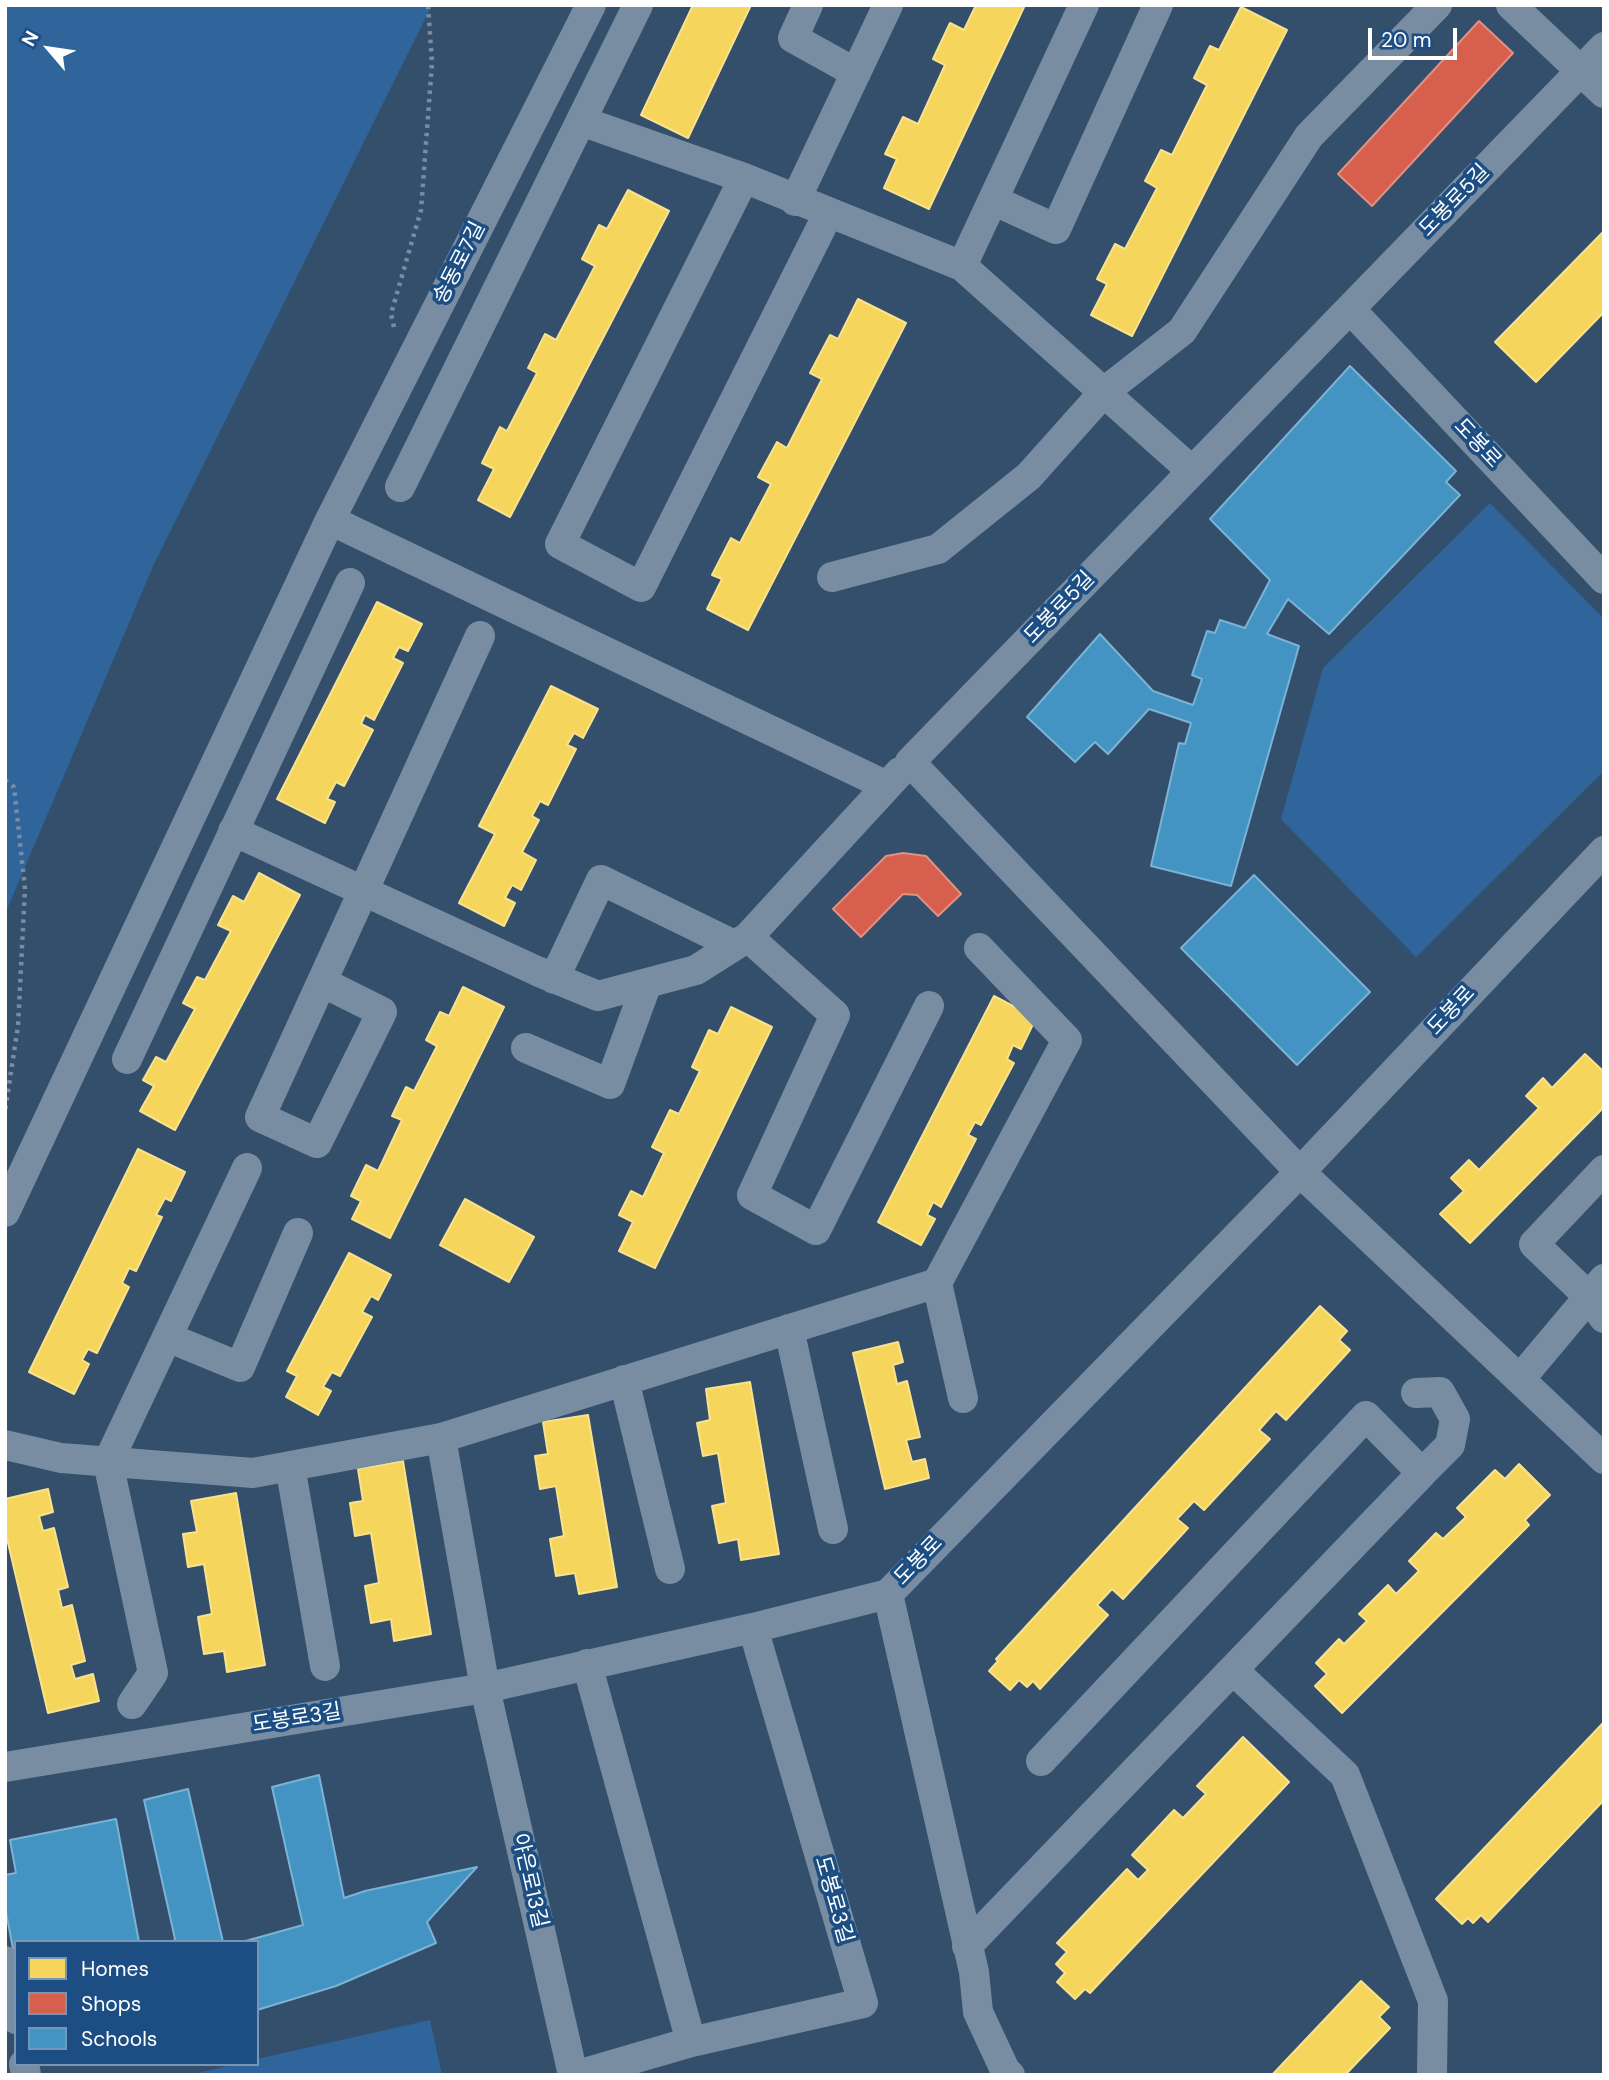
<!DOCTYPE html>
<html>
<head>
<meta charset="utf-8">
<style>
  body { margin:0 }
  #map { position:relative; width:1609px; height:2080px; overflow:hidden; background:#334f6c; font-family:"DM Sans",sans-serif }
  canvas { display:block }
  .frame { position:absolute; inset:0; border:7px solid #fff; pointer-events:none }
  .legend { position:absolute; left:14px; top:1940px; width:245px; height:126px; box-sizing:border-box; background:#1c4e83; border:2px solid #7795b5; margin:0; padding:9px 12px; list-style:none; font-size:21px; color:#fff }
  .legend li { display:flex; align-items:center; gap:14px; height:35px }
  .legend b { width:35px; border:2px solid #7795b5 }
  .north { position:absolute; left:14px; top:14px; width:70px; height:70px; -webkit-text-stroke:5px #1c4e83; paint-order:stroke; rotate:299deg; font-size:19px; font-weight:700; line-height:28px; text-align:center; color:#fff }
  .north::after { content:''; display:block; margin:auto; width:24px; height:32px; background:#fff; clip-path:polygon(50% 0,100% 100%,50% 72%,0 100%) }
  .scale { position:absolute; left:1368px; top:28px; width:89px; height:32px; box-sizing:border-box; border:4px solid #fff; border-top:0; padding-left:9px; font-size:21px; line-height:24px; white-space:nowrap; color:#fff; -webkit-text-stroke:5px #1c4e83; paint-order:stroke }
</style>
</head>
<body>
<div id="map">
<canvas width="1609" height="2080"></canvas>
<div class="frame"></div>
<ul class="legend">
<li><b style="height:19px;background:#f6d55c"></b>Homes</li>
<li><b style="height:19px;background:#d6604d"></b>Shops</li>
<li><b style="height:19px;background:#4393c3"></b>Schools</li>
</ul>
<div class="north">N</div>
<div class="scale">20 m</div>
</div>
<script>
const c = document.querySelector('canvas').getContext('2d');
c.lineJoin = 'round';
function paint(path, color) {
  c.fillStyle = color;
  c.fill(path, 'evenodd');
}
function stroke(path, color, width, dash) {
  c.strokeStyle = color;
  c.lineWidth = width;
  c.lineCap = dash ? 'butt' : 'round';
  c.setLineDash(dash || []);
  c.stroke(path);
}
function drawText(font, color, halo, rows, align = 'center') {
  c.font = font + ' "DM Sans","Noto Sans KR",sans-serif';
  c.lineWidth = 7;
  c.setLineDash([]);
  c.textBaseline = 'middle';
  c.strokeStyle = halo;
  c.fillStyle = color;
  for (const [text, x, y, turn = 0] of rows) {
    c.save();
    c.translate(x, y);
    c.rotate((+turn || 0) * Math.PI / 180);
    c.textAlign = isNaN(turn) ? turn : align;
    if (halo) c.strokeText(text, 0, 0);
    c.fillText(text, 0, 0);
    c.restore();
  }
}
paint(new Path2D(`
  M 5,5 L 432,5 L 154,564 L 5,914 Z
  M 1490,503 L 1604,619 L 1604,771 L 1416,957 L 1281,819 L 1323,668 Z
  M 430,2020 L 442,2075 L 190,2075 L 236,2064 L 257,2064 L 257,2059 Z`), '#30659b');
const homes = new Path2D(`
  M 693,5 L 751,5 L 688,138 L 641,115 Z
  M 976,5 L 1025,5 L 929,209 L 884,188 L 897,159 L 885,154 L 903,117 L 918,124 L 945,65 L 933,59 L 950,23 L 964,30 Z
  M 1241,7 L 1287,30 L 1132,336 L 1091,315 L 1107,284 L 1097,279 L 1115,244 L 1125,249 L 1157,188 L 1145,181 L 1161,150 L 1172,155 L 1207,85 L 1194,78 L 1210,46 L 1219,50 Z
  M 628,190 L 669,211 L 510,517 L 478,500 L 494,469 L 482,463 L 500,427 L 507,431 L 537,373 L 528,368 L 545,334 L 556,340 L 595,266 L 582,259 L 599,225 L 607,229 Z
  M 1604,231 L 1604,312 L 1536,382 L 1495,342 Z
  M 858,299 L 906,323 L 748,630 L 707,609 L 722,579 L 712,575 L 731,538 L 740,543 L 771,484 L 758,477 L 777,442 L 787,448 L 822,379 L 810,373 L 830,335 L 838,339 Z
  M 377,602 L 422,624 L 408,651 L 399,647 L 393,658 L 403,663 L 374,720 L 365,715 L 361,724 L 373,730 L 344,786 L 336,782 L 327,799 L 335,802 L 325,823 L 277,799 Z
  M 551,686 L 598,709 L 583,738 L 574,733 L 567,745 L 576,749 L 548,805 L 540,801 L 532,816 L 539,820 L 522,852 L 536,860 L 521,890 L 512,885 L 505,898 L 515,903 L 504,926 L 459,903 L 495,834 L 479,826 Z
  M 259,873 L 300,895 L 175,1130 L 140,1111 L 154,1086 L 143,1080 L 156,1057 L 166,1062 L 195,1009 L 183,1003 L 197,977 L 205,980 L 231,931 L 218,925 L 233,896 L 244,902 Z
  M 463,987 L 504,1007 L 390,1238 L 352,1219 L 361,1201 L 351,1196 L 366,1165 L 378,1171 L 402,1120 L 392,1116 L 406,1087 L 414,1091 L 437,1046 L 426,1040 L 440,1012 L 449,1016 Z
  M 994,996 L 1036,1018 L 1021,1049 L 1013,1045 L 1007,1059 L 1014,1063 L 981,1125 L 975,1122 L 968,1135 L 976,1139 L 941,1207 L 933,1202 L 927,1215 L 935,1219 L 921,1245 L 878,1222 Z
  M 731,1007 L 772,1027 L 655,1268 L 619,1251 L 633,1222 L 619,1215 L 631,1191 L 643,1197 L 664,1153 L 652,1147 L 670,1110 L 679,1114 L 700,1071 L 692,1067 L 709,1030 L 718,1034 Z
  M 1585,1054 L 1604,1072 L 1604,1107 L 1470,1243 L 1440,1214 L 1464,1191 L 1451,1178 L 1469,1160 L 1479,1170 L 1539,1108 L 1526,1096 L 1543,1078 L 1552,1088 Z
  M 138,1149 L 185,1172 L 171,1201 L 165,1198 L 156,1215 L 162,1217 L 136,1271 L 129,1268 L 122,1283 L 129,1287 L 97,1353 L 88,1349 L 82,1360 L 89,1364 L 74,1394 L 29,1372 Z
  M 465,1199 L 534,1237 L 509,1282 L 440,1245 Z
  M 349,1253 L 391,1275 L 378,1300 L 371,1296 L 362,1312 L 372,1317 L 340,1376 L 332,1372 L 323,1387 L 331,1391 L 318,1415 L 286,1397 L 297,1376 L 287,1371 Z
  M 1320,1306 L 1347,1331 L 1339,1340 L 1350,1350 L 1286,1420 L 1276,1411 L 1259,1430 L 1270,1439 L 1204,1510 L 1194,1501 L 1177,1519 L 1188,1528 L 1123,1599 L 1112,1589 L 1097,1605 L 1108,1615 L 1040,1689 L 1033,1681 L 1027,1687 L 1019,1680 L 1010,1690 L 989,1671 L 998,1661 L 996,1659 Z
  M 898,1342 L 903,1362 L 893,1365 L 897,1384 L 907,1381 L 920,1437 L 906,1440 L 912,1462 L 925,1459 L 929,1478 L 885,1489 L 853,1353 Z
  M 750,1382 L 779,1554 L 741,1560 L 738,1539 L 719,1543 L 712,1506 L 726,1503 L 718,1453 L 703,1456 L 697,1423 L 710,1420 L 706,1389 Z
  M 588,1415 L 617,1587 L 579,1594 L 575,1573 L 556,1576 L 550,1539 L 564,1536 L 556,1486 L 540,1489 L 535,1456 L 548,1454 L 543,1422 Z
  M 403,1461 L 431,1634 L 394,1641 L 391,1619 L 371,1623 L 365,1586 L 379,1583 L 371,1533 L 355,1536 L 350,1503 L 363,1501 L 358,1469 Z
  M 1519,1464 L 1550,1495 L 1525,1520 L 1529,1525 L 1342,1713 L 1315,1686 L 1327,1674 L 1316,1663 L 1339,1639 L 1344,1644 L 1367,1621 L 1359,1614 L 1388,1585 L 1396,1594 L 1419,1571 L 1409,1561 L 1436,1533 L 1443,1539 L 1466,1517 L 1457,1508 L 1495,1470 L 1505,1479 Z
  M 48,1489 L 53,1512 L 39,1516 L 43,1531 L 54,1528 L 68,1587 L 58,1590 L 62,1608 L 72,1605 L 85,1661 L 71,1665 L 75,1679 L 93,1674 L 99,1701 L 48,1713 L 5,1530 L 5,1499 Z
  M 236,1493 L 265,1665 L 227,1672 L 224,1651 L 204,1654 L 198,1617 L 212,1614 L 204,1564 L 188,1567 L 183,1534 L 197,1532 L 191,1501 Z
  M 1603,1723 L 1604,1800 L 1488,1922 L 1481,1915 L 1473,1923 L 1468,1918 L 1462,1924 L 1436,1899 Z
  M 1243,1737 L 1289,1782 L 1090,1993 L 1085,1989 L 1075,1999 L 1057,1982 L 1065,1973 L 1056,1964 L 1067,1952 L 1057,1943 L 1127,1869 L 1138,1880 L 1148,1870 L 1132,1855 L 1174,1810 L 1183,1818 L 1206,1794 L 1197,1786 Z
  M 1361,1981 L 1389,2007 L 1379,2017 L 1390,2028 L 1345,2075 L 1272,2075 Z`);
paint(homes, '#f6d55c');
stroke(homes, '#f9e28d', 2);
const shops = new Path2D(`
  M 1479,21 L 1513,53 L 1372,206 L 1338,174 Z
  M 903,853 L 926,856 L 961,894 L 938,916 L 917,895 L 903,894 L 861,937 L 833,909 L 886,856 Z`);
paint(shops, '#d6604d');
stroke(shops, '#e29082', 2);
const schools = new Path2D(`
  M 1350,366 L 1456,471 L 1446,482 L 1460,495 L 1329,634 L 1288,599 L 1267,634 L 1299,646 L 1231,886 L 1151,866 L 1179,743 L 1185,744 L 1191,723 L 1149,709 L 1108,754 L 1095,742 L 1075,762 L 1027,717 L 1100,634 L 1153,691 L 1193,705 L 1202,679 L 1192,675 L 1207,631 L 1215,633 L 1220,620 L 1245,628 L 1270,580 L 1210,519 Z
  M 1254,875 L 1370,992 L 1297,1065 L 1181,948 Z
  M 319,1775 L 344,1898 L 365,1891 L 477,1867 L 427,1922 L 436,1943 L 336,1986 L 257,2010 L 257,1942 L 242,1942 L 303,1925 L 272,1787 Z
  M 188,1789 L 223,1942 L 173,1942 L 175,1939 L 144,1800 Z
  M 116,1819 L 139,1942 L 16,1942 L 15,1959 L 5,1907 L 5,1875 L 16,1873 L 10,1840 Z`);
paint(schools, '#4393c3');
stroke(schools, '#7bb3d5', 2);
stroke(new Path2D(`
  M 394,327 L 391,314 L 421,210 L 432,63 L 428,5
  M 5,780 L 14,787 L 25,889 L 18,1026 L 5,1111`), '#798da2', 4.5, [3.5, 5]);
stroke(new Path2D(`
  M 808,5 L 793,38 L 856,73
  M 1511,5 L 1604,93
  M 1604,47 L 910,762 L 1300,1172 L 1604,1459
  M 581,121 L 744,178 L 962,266 L 1192,471
  M 744,178 L 560,544 L 641,587 L 828,214
  M 993,200 L 1056,229 L 1158,5
  M 795,201 L 888,5
  M 962,266 L 1084,5
  M 1350,309 L 1604,579
  M 400,487 L 638,5
  M 330,520 L 887,786 L 900,772
  M 832,577 L 938,549 L 1029,476 L 1104,392 L 1182,331 L 1309,136 L 1437,5
  M 233,831 L 537,971 L 598,996 L 696,970 L 748,937 L 887,786
  M 748,937 L 835,1015 L 752,1195 L 816,1230 L 929,1006
  M 554,979 L 601,880 L 734,945
  M 322,982 L 382,1012 L 317,1143 L 260,1117 L 480,636
  M 526,1048 L 610,1084 L 647,983
  M 127,1059 L 350,583
  M 1604,1170 L 1534,1244 L 1588,1296 L 1604,1318
  M 5,1212 L 330,520 L 591,5
  M 937,1283 L 963,1398
  M 789,1329 L 833,1529
  M 167,1337 L 240,1367 L 298,1233
  M 1520,1379 L 1604,1279
  M 624,1380 L 670,1569
  M 1416,1393 L 1440,1392 L 1455,1419 L 1450,1445 L 1422,1473
  M 441,1438 L 485,1688 L 573,2075
  M 5,1445 L 61,1458 L 253,1473 L 441,1438 L 937,1283 L 1067,1040 L 979,948
  M 290,1466 L 325,1666
  M 587,1664 L 691,2042
  M 1233,1670 L 1345,1775 L 1433,2001 L 1432,2075
  M 132,1704 L 153,1673 L 108,1462 L 247,1168
  M 5,1767 L 485,1688 L 753,1628 L 888,1594
  M 967,1946 L 1422,1473 L 1366,1416 L 1041,1761
  M 5,1961 L 16,2019
  M 24,2064 L 26,2075
  M 578,2075 L 691,2042 L 863,2003 L 753,1628
  M 1010,2075 L 1005,2070 L 978,2012 L 974,1972 L 888,1594 L 1300,1172 L 1604,851`), '#798da2', 30);
drawText('21px', '#fff', '#1c4e83', [
  ["도봉로5길",1455,201,-46],
  ["송동로7길",460,263,-63],
  ["도봉로",1477,444,47],
  ["도봉로5길",1060,608,-46],
  ["도봉로",1452,1011,-47],
  ["도봉로",919,1561,-46],
  ["도봉로3길",297,1719,-9],
  ["야은로13길",529,1881,77],
  ["도봉로3길",833,1900,74]
]);
</script>
</body>
</html>
